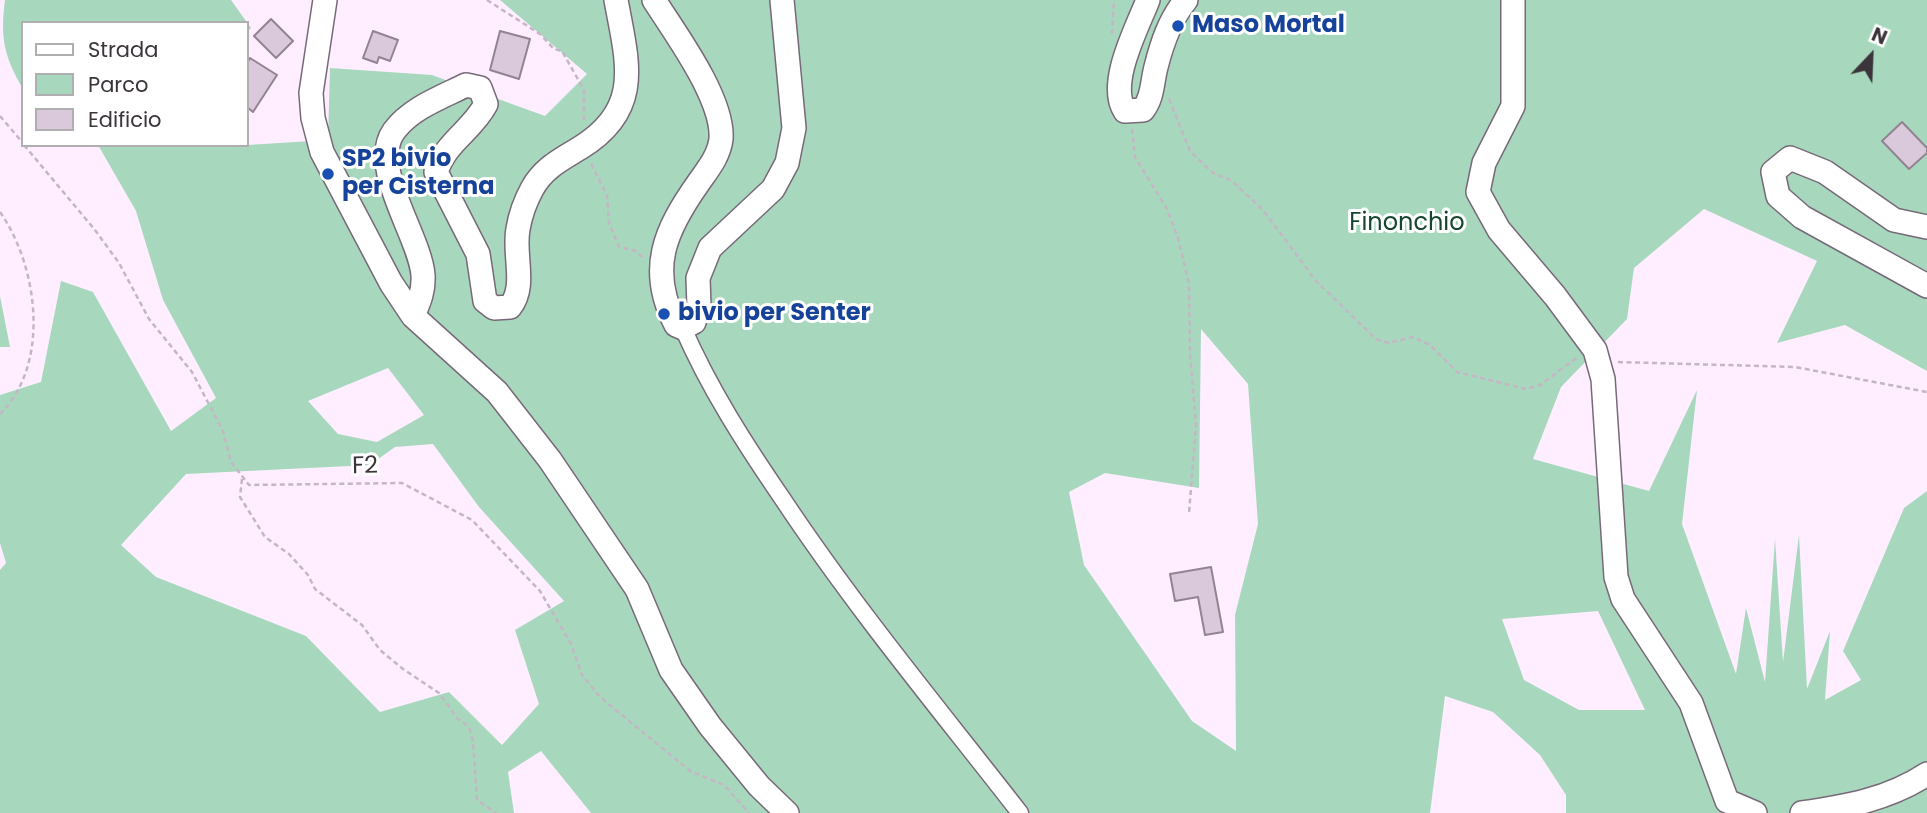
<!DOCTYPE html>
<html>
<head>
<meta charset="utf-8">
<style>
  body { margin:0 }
  #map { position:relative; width:1927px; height:813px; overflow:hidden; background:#fef; font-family:Poppins,sans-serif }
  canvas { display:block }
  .legend { position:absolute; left:21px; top:21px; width:228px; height:126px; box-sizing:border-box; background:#fff; border:2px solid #b1aeb1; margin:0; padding:9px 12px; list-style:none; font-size:21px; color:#3b353b }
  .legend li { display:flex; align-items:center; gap:14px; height:35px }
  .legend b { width:35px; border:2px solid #b1aeb1 }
  .north { position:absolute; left:1836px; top:21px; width:70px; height:70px; -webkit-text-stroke:5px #fff; paint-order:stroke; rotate:23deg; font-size:19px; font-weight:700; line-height:28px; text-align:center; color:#3b353b }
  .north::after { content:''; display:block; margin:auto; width:24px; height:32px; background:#3b353b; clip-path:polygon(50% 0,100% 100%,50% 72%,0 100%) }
</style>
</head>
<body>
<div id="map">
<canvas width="1927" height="813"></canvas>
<ul class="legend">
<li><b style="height:9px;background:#fff"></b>Strada</li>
<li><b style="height:19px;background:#a7d8bd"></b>Parco</li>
<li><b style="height:19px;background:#d9c9da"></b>Edificio</li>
</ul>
<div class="north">N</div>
</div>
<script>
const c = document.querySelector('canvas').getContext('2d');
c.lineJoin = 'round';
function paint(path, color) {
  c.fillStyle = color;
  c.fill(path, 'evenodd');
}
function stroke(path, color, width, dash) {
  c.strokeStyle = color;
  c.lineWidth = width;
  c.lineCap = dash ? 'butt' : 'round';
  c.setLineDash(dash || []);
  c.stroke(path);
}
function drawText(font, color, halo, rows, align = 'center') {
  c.font = font + ' Poppins,sans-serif';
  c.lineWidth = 6;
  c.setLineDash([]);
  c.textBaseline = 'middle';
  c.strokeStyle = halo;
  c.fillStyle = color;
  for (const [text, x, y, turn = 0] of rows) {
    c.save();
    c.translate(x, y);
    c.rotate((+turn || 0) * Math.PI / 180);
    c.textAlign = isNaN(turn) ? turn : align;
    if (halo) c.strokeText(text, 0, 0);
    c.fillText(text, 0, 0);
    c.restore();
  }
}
paint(new Path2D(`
  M 5,0 L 231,0 L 251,28 L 247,32 L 247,23 L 23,23 L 23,89 C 4,56 0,38 5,0 Z
  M 500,0 L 1927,0 L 1927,371 L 1845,325 L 1777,343 L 1817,261 L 1704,209 L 1634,268 L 1627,319 L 1561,387 L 1533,459 L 1649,491 L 1697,390 L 1682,524 L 1736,674 L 1746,608 L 1765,682 L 1775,539 L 1783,662 L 1799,535 L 1807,689 L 1830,631 L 1825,700 L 1861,680 L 1843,651 L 1904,508 L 1927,491 L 1927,813 L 1566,813 L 1566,795 L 1540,755 L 1493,712 L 1445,696 L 1430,813 L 591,813 L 541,751 L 508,772 L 514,813 L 0,813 L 0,570 L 6,563 L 0,543 L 0,395 L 41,382 L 61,281 L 93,292 L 171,431 L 216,398 L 163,300 L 136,211 L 98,145 L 247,145 L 328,140 L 330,68 L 432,75 L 545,116 L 587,74 ZM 1201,329 L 1248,384 L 1258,524 L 1235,615 L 1236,751 L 1192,721 L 1084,565 L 1069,492 L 1105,473 L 1199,488 ZM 388,368 L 424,415 L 377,442 L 338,434 L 308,401 ZM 433,444 L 479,507 L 564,601 L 515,630 L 539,704 L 502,745 L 449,692 L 380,712 L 306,636 L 156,577 L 121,545 L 186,474 L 370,465 L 395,447 ZM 1598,611 L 1645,710 L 1579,710 L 1524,680 L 1502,619 Z
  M 0,296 L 10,347 L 0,347 Z`), '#a7d8bd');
const building = new Path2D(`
  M 271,19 L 293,41 L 276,58 L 254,36 Z
  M 373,31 L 398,40 L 390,61 L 379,57 L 377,63 L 363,58 Z
  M 500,31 L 530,39 L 519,79 L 490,70 Z
  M 250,58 L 277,75 L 253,112 L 247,107 L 247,63 Z
  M 1902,122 L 1927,148 L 1927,153 L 1909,169 L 1882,141 Z
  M 1211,567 L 1223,632 L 1205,635 L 1198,597 L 1175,601 L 1170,574 Z`);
paint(building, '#d9c9da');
stroke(building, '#928392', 2);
const street = new Path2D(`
  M 683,328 C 709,388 745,444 782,498 C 855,608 939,709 1020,813`);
const secondary = new Path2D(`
  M 325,0 L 311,93 L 313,118 L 322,152 L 391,283 L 413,316 L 497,392 L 550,460 L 637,589 L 671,670 L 710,726 L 759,786 L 787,813
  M 654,0 C 675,33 724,99 721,139 C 719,156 708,169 699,182 C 665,230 647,269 676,325 L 683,328 L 694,322 L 699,306 L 698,278 L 710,248 L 773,189 L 787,163 L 794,128 L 782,0
  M 1148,0 C 1137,28 1107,84 1125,111 L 1143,110 C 1153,97 1152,82 1156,67 C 1162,43 1170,19 1186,0
  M 1513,0 L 1513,106 L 1484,163 L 1478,192 L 1499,230 L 1555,296 L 1595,350 L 1603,379 L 1616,577 L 1623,599 L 1691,703 L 1727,801 L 1755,813
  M 1927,227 L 1894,220 L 1825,172 L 1790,158 L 1773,172 L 1778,196 L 1802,217 L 1927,286
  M 413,316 C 419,302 424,291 423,275 C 420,236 368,167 394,131 C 411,108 442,97 466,85 L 480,88 L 486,104 C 471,132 447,140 436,172 L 478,254 L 485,301 L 494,308 L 510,307 C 527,286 513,255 518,229 C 520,217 526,200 532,189 C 543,168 562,159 580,148 C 644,109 627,61 616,0
  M 1802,813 C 1846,807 1889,799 1927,774`);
stroke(street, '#786978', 19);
stroke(secondary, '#786978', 26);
stroke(new Path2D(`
  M 487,0 L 540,34 L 554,49 L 562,51 L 584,90 L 584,121
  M 1112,34 L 1114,0
  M 1169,99 L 1190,151 L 1213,173 L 1232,181 L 1263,210 L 1316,281 L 1376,339 L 1388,343 L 1413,337 L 1430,345 L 1457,372 L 1526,389 L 1540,385 L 1578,357
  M 0,116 L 23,143
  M 1132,129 L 1135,157 L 1167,209 L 1178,238 L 1189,284 L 1190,353 L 1196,426 L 1189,513
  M 24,145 L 95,230 L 119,263 L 149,319 L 192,372 L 223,431 L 231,462 L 249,485 L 402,483 L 472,520 L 540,591 L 571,644 L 582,675 L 600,697 L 690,771 L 724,785 L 749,813
  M 591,164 L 607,195 L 609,223 L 619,247 L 636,251 L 645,260
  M 0,212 C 38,266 51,364 0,414
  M 1618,362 L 1795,367 L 1927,392
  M 242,479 L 240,497 L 265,537 L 289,554 L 308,575 L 315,589 L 362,625 L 380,650 L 403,669 L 439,693 L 458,719 L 469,727 L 473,741 L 477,800 L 496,813`), '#c4b6c4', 2.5, [5, 3.5]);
stroke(street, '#fff', 16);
stroke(secondary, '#fff', 23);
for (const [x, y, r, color] of [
  [1178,26,7,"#1a4fb4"],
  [328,174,7,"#1a4fb4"],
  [664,314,7,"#1a4fb4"]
]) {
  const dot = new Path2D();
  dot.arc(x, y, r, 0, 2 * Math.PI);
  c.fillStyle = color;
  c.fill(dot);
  stroke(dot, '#fff', 2.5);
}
drawText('bold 24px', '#164399', '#fff', [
  ["Maso Mortal",1192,26],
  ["SP2 bivio",342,160],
  ["per Cisterna",342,188],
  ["bivio per Senter",678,314]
], 'left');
drawText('24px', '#174530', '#fff', [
  ["Finonchio",1407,224]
]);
drawText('24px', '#3b353b', '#fff', [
  ["F2",365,467,-1]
]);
</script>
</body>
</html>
